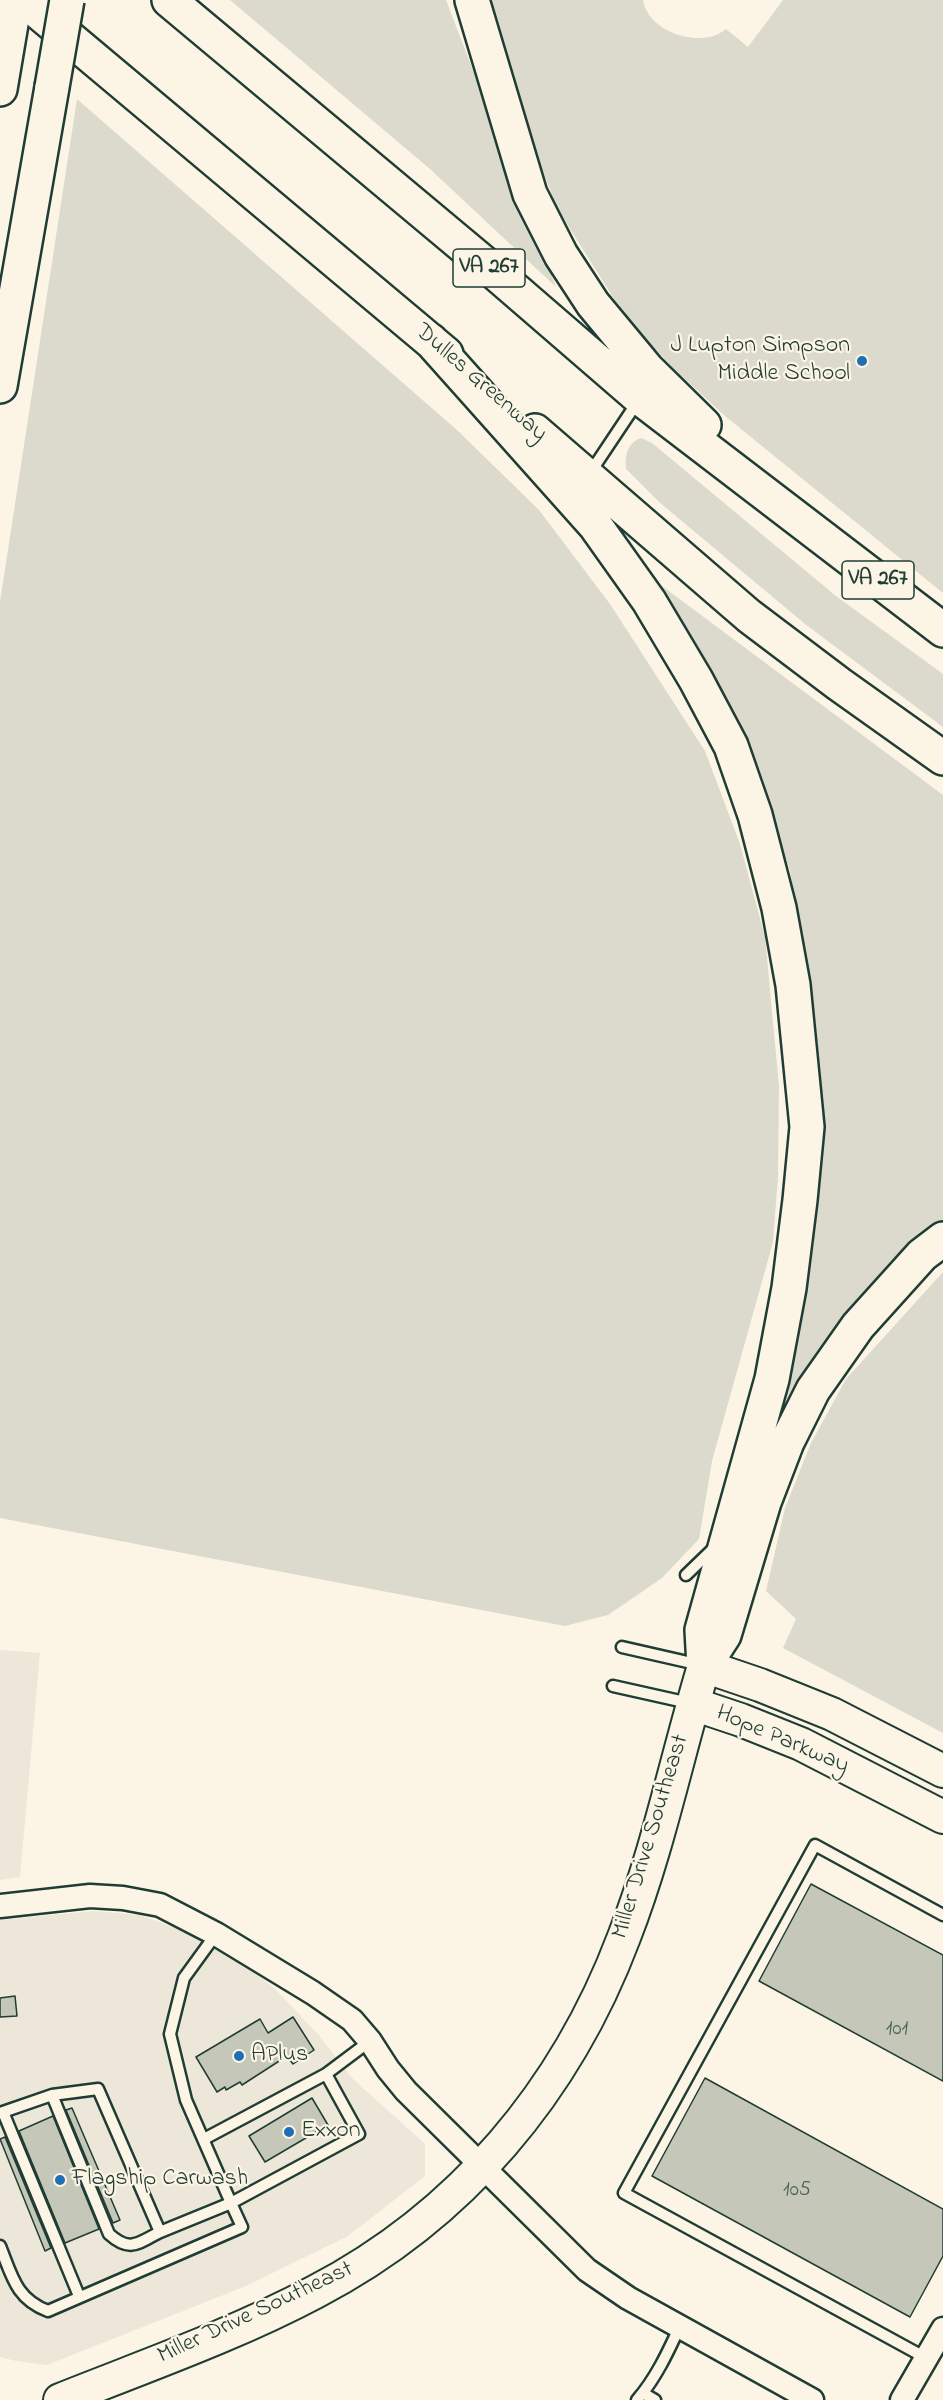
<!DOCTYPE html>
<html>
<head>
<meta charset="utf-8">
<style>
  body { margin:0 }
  canvas { display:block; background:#fcf5e5 }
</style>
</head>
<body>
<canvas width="943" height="2400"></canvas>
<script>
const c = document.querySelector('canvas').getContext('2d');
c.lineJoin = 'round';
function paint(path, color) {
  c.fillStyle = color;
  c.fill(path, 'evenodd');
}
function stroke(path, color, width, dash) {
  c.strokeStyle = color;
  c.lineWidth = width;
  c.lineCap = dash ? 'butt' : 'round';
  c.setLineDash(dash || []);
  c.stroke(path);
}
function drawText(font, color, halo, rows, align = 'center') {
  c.font = font + ' "Indie Flower",sans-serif';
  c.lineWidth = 4.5;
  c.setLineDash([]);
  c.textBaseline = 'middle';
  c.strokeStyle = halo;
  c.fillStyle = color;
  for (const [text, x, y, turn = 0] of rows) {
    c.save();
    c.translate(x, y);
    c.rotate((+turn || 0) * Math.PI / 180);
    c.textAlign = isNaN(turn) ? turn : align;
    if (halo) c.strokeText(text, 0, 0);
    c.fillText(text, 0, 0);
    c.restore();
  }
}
paint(new Path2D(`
  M 0,1650 L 40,1653 L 20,1877 L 0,1880 Z
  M 94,1911 L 140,1915 L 178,1929 L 246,1966 L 274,1988 L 317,2033 L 353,2079 L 425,2144 L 425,2176 L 348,2236 L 246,2286 L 47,2365 L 16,2361 L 0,2357 L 0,1920 Z`), '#ece7d8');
paint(new Path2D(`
  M 230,0 L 446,0 L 556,287 L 430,169 Z
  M 485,0 L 643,0 C 647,28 687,44 713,36 C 717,35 722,32 726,29 L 748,47 L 783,0 L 943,0 L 943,593 L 725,416 L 675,370 L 643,336 L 614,299 L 557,208 L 517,104 Z
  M 77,99 L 457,430 L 539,510 L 610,604 L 705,751 L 740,844 L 765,937 L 779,1086 L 778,1176 L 773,1242 L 712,1461 L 699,1539 L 662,1578 L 608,1615 L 565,1626 L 0,1518 L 0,602 Z
  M 641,438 L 652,443 L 836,596 L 943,674 L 943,727 L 805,624 L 659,502 L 626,469 C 625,455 627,443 641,438 Z
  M 662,586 L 943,795 L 943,1219 L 920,1235 L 846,1312 L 777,1421 L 811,1008 L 790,870 L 730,719 Z
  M 943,1272 L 943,1733 L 783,1648 L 796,1619 L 766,1591 L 785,1508 L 811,1443 L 846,1379 Z`), '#dcdacc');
const building = new Path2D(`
  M 811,1884 L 943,1955 L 943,2081 L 759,1981 Z
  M 15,1996 L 17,2016 L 0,2017 L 0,1998 Z
  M 293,2017 L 314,2050 L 293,2064 L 287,2056 L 242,2085 L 240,2082 L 226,2090 L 225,2087 L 217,2092 L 196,2057 L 260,2019 L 268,2033 Z
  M 705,2078 L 943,2209 L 943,2256 L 910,2317 L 652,2176 Z
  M 312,2098 L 328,2125 L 265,2162 L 249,2136 Z
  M 72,2108 L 120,2220 L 113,2223 L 66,2110 Z
  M 53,2116 L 99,2229 L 65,2243 L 19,2131 Z
  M 5,2137 L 51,2248 L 45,2251 L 0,2139 Z`);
paint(building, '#c5c7b9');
stroke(building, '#1f3d34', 1.5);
const lane = new Path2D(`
  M 590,473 L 638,401
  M 686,1575 L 714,1548
  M 622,1647 L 701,1665
  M 613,1686 L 689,1703
  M 216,1934 L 184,1978 L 170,2034 L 186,2100 L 231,2203 L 359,2134 L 326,2074 L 370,2041
  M 52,2095 L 109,2234 C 130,2253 138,2243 160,2232
  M 3,2112 L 79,2296
  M 0,2113 L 52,2095 L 98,2089 L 160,2232 L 231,2203 L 242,2227 L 48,2311 C 16,2299 12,2276 0,2246
  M 204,2139 L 326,2074
  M 926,2358 L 624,2193 L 815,1845 L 943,1915
  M 643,2393 L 655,2400
  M 637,2400 C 656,2378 668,2352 680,2326`);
const street = new Path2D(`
  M 0,1906 L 90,1896 L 123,1898 L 160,1905 L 216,1934 L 313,1993 L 352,2020 L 370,2041 L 388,2069 L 406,2091 L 587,2270 L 628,2298 L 812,2400
  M 902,2400 L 943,2329`);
const secondary = new Path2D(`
  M 693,1704 L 741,1720 L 801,1744 L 943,1817
  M 60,2400 C 145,2366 234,2335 315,2292 C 461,2216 566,2091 624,1937 C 658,1850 677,1756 704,1666 L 760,1685 L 832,1714 L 943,1771`);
const primary = new Path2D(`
  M 0,89 L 15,0
  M 0,386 L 52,87`);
const highway = new Path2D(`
  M 24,0 L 446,354
  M 169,0 L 492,270 L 640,398 L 943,630
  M 472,0 L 530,194 L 561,255 L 593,304 L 647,369 L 704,425
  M 430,340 L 595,525 L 649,601 L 696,680 L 731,746 L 755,815 L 779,908 L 793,985 L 807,1127 L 800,1200 L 789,1288 L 772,1379 L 702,1630 L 704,1666
  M 535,431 L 749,616 L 839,684 L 943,758
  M 704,1666 L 724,1635 L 764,1502 L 787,1442 L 813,1390 L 858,1326 L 922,1255 L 943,1239`);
stroke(lane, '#1f3d34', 15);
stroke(street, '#1f3d34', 27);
stroke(secondary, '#1f3d34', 36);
stroke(primary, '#1f3d34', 38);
stroke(highway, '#1f3d34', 38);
stroke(lane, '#fcf5e5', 10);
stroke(street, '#fcf5e5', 22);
stroke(secondary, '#fcf5e5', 32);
stroke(primary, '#fcf5e5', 33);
stroke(highway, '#fcf5e5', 33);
const primaryBridge = new Path2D(`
  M 52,87 L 67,0`);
stroke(primaryBridge, '#1f3d34', 38, []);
stroke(primaryBridge, '#fcf5e5', 33);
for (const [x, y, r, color] of [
  [862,361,6,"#1f6fb2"],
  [239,2056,6,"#1f6fb2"],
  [289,2132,6,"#1f6fb2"],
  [60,2180,6,"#1f6fb2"]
]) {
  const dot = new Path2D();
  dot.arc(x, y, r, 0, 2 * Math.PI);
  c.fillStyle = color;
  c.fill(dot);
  stroke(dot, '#fcf5e5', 2);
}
drawText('21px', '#486055', null, [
  ["101",897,2031],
  ["105",797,2192]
]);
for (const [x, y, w] of [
  [489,268,72],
  [878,580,72]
]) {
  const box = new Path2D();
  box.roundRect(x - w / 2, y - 19, w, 38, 4.5);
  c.fillStyle = '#fcf5e5';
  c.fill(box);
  stroke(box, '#1f3d34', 1.5);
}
drawText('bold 22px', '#1f3d34', null, [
  ["VA 267",489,268],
  ["VA 267",878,580]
]);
drawText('24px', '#1f3d34', '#fcf5e5', [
  ["J Lupton Simpson",850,347,"right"],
  ["Middle School",850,375,"right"],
  ["APlus",251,2056],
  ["Exxon",301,2132],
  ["Flagship Carwash",72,2180]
], 'left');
drawText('24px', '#1f3d34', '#fcf5e5', [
  ["Dulles Greenway",480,384,41],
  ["Hope Parkway",782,1741,23],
  ["Miller Drive Southeast",652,1837,-73],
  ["Miller Drive Southeast",256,2314,-25]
]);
</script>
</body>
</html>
